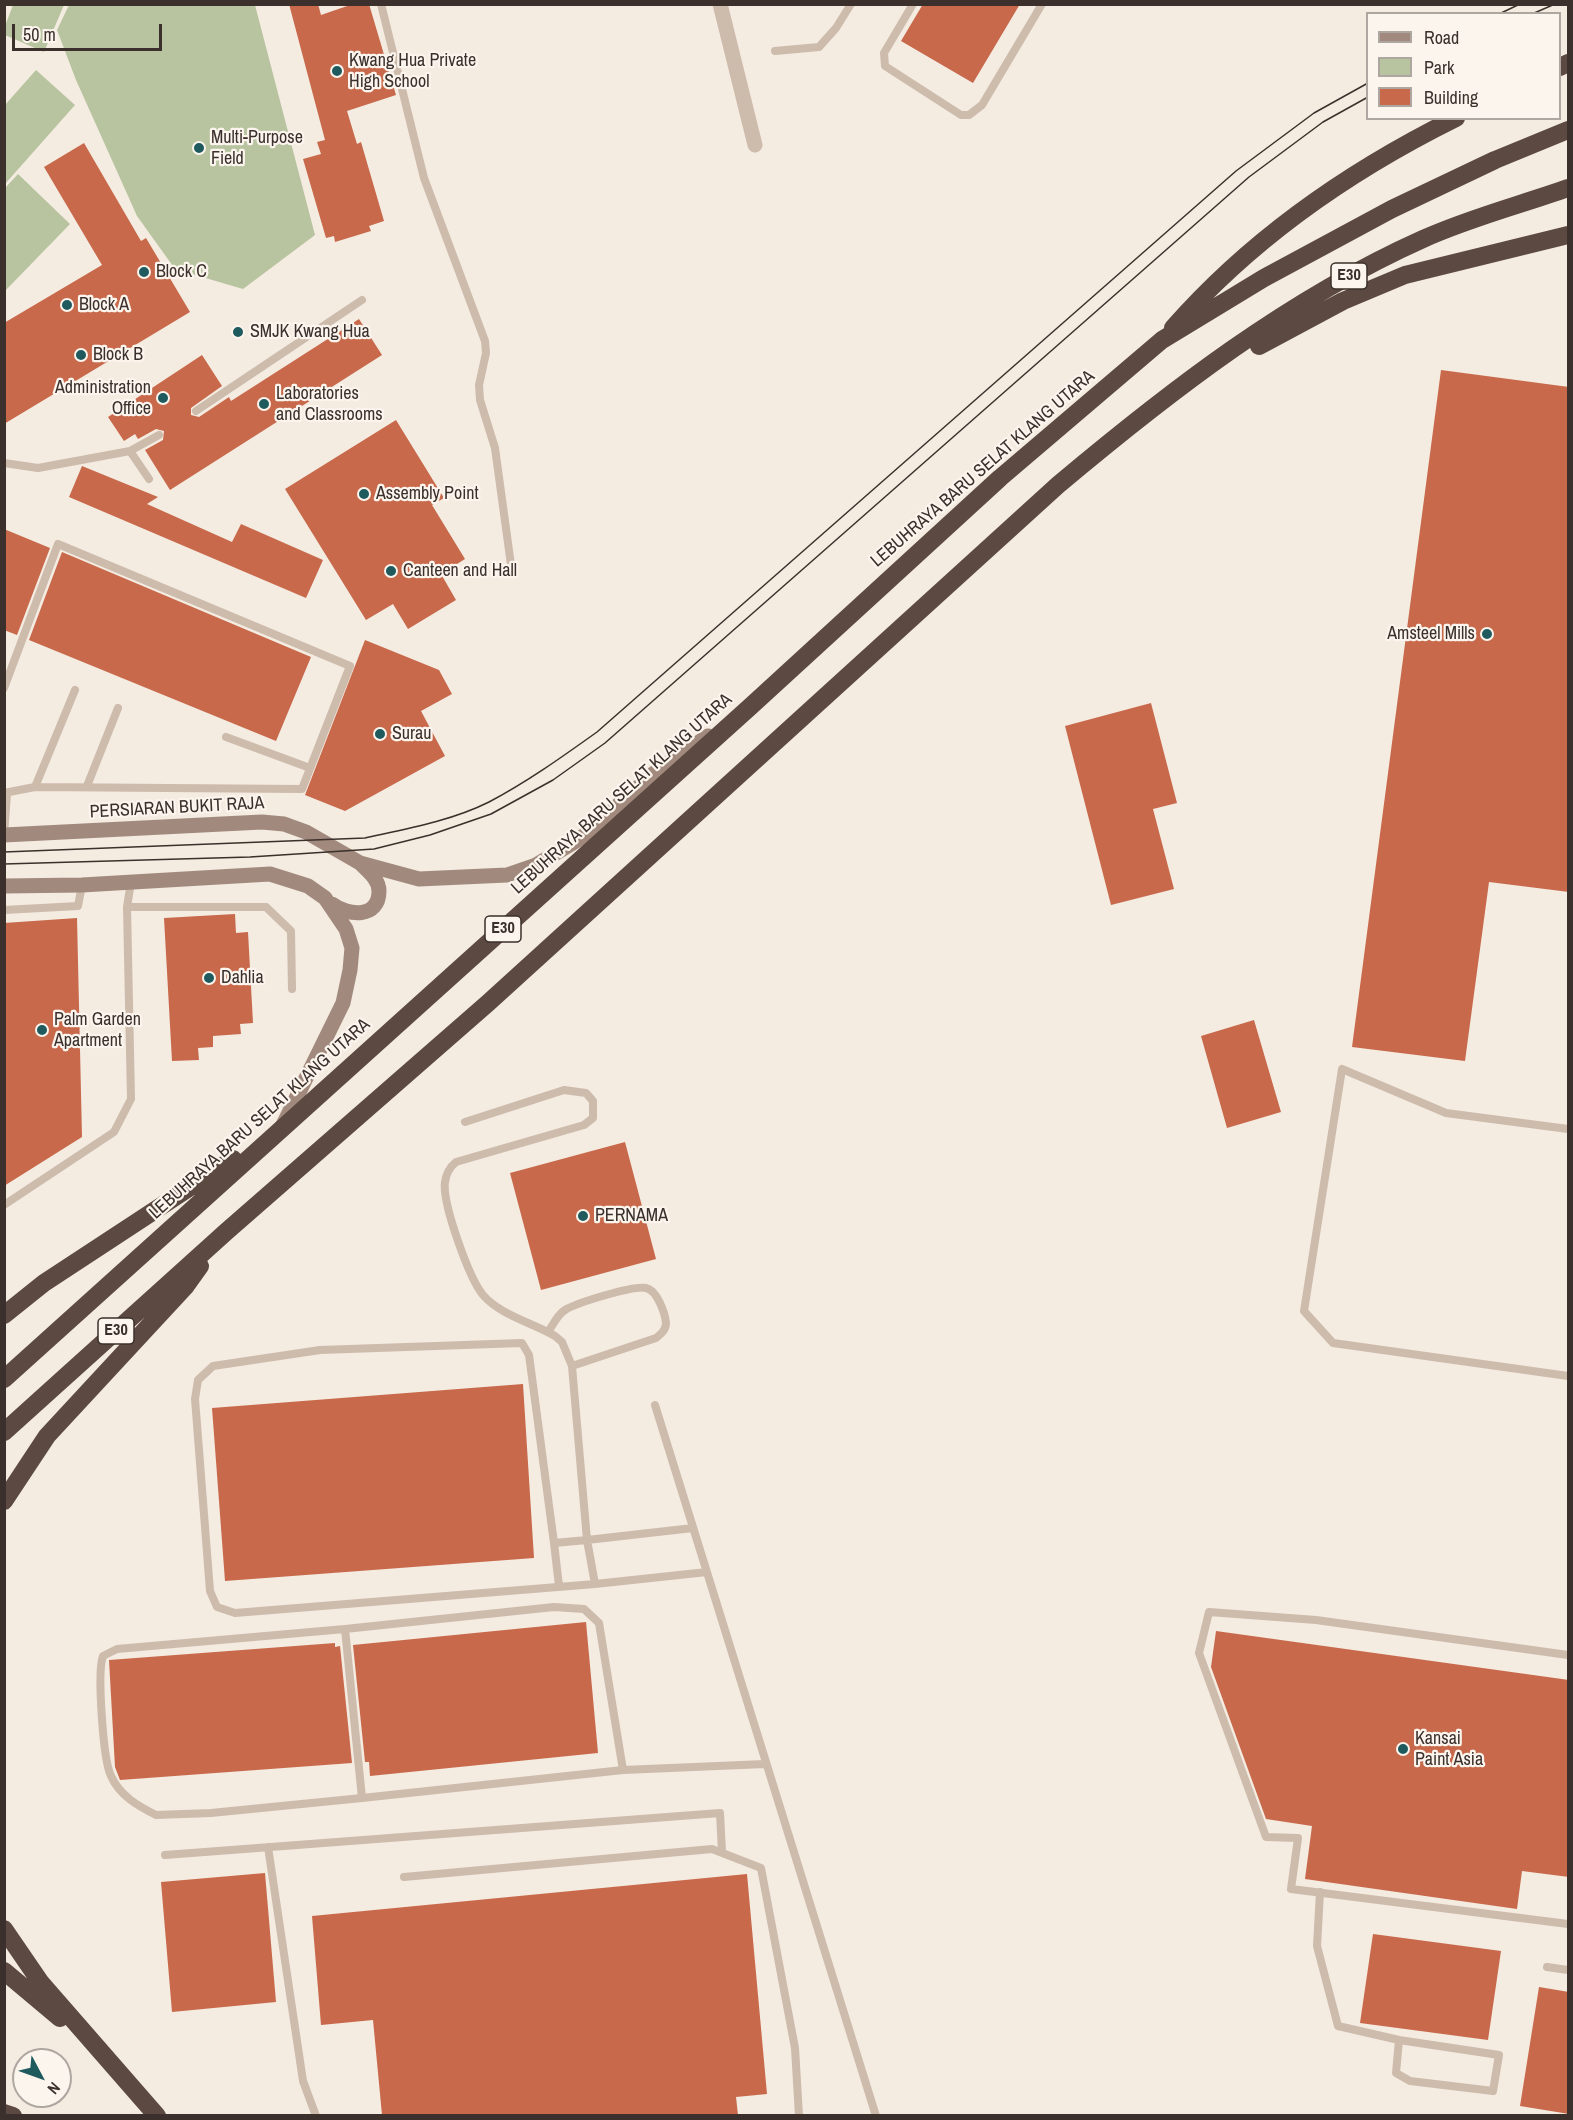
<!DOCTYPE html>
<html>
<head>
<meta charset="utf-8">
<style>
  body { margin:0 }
  #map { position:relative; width:1573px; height:2120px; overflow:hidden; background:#f4ebe1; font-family:"Archivo Narrow",sans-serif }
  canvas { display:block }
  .frame { position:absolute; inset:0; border:6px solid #3b302b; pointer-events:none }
  .legend { position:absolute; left:1366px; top:12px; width:195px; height:108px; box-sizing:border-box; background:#fbf5ee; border:2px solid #aea6a0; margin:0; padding:8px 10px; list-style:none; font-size:18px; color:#3b302b }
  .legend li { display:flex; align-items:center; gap:12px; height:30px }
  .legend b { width:30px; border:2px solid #aea6a0 }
  .north { position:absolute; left:12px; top:2048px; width:60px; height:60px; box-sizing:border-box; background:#fbf5ee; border:2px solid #aea6a0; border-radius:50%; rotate:131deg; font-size:16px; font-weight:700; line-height:24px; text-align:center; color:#3b302b }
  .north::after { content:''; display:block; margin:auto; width:21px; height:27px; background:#1f5a5e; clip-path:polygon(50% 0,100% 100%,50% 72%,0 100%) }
  .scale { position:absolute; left:12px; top:24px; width:150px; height:27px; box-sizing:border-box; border:3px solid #3b302b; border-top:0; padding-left:8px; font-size:18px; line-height:21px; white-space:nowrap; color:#3b302b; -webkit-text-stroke:4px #fbf5ee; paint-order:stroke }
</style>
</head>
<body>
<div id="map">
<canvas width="1573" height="2120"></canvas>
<div class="frame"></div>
<ul class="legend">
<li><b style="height:8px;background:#a18a7d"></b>Road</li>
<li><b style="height:16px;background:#b8c4a0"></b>Park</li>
<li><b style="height:16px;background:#c8694b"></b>Building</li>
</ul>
<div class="north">N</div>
<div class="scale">50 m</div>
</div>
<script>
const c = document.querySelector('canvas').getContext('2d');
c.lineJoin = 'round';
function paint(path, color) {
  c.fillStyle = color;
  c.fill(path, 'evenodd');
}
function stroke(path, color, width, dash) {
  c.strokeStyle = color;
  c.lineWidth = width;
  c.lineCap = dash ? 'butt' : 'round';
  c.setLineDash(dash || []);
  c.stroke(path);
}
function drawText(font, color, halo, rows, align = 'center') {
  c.font = font + ' "Archivo Narrow",sans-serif';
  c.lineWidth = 4.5;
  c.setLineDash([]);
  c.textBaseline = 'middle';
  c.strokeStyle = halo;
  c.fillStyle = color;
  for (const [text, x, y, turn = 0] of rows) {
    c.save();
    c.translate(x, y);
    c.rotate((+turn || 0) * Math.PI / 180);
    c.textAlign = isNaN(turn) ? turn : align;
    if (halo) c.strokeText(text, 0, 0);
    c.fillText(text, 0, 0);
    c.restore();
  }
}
paint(new Path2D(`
  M 13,5 L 64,5 L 44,52 L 5,35 L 5,26 Z
  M 69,5 L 255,5 L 315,235 L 243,289 L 175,269 L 137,216 L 76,80 L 57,30 Z
  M 36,70 L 75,105 L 5,184 L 5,105 Z
  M 18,174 L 70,224 L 5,291 L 5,188 Z`), '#b8c4a0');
paint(new Path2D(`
  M 289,4 L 318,4 L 321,15 L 353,4 L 369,4 L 396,95 L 347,111 L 357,144 L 361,142 L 384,221 L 369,226 L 371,231 L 335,242 L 334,236 L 326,238 L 303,159 L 321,154 L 317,142 L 325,140 Z
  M 923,4 L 1020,4 L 973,83 L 901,41 Z
  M 84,143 L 141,241 L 146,238 L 190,312 L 4,424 L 4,323 L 102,265 L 44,167 Z
  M 359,319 L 382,355 L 170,490 L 145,450 L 163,440 L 164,431 L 156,429 L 138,439 L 135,434 L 124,441 L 108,417 L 202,355 L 222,386 L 191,408 L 191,415 L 199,417 L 229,397 L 231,401 Z
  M 1441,370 L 1569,387 L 1569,892 L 1489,882 L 1465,1061 L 1352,1047 Z
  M 396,420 L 444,498 L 432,505 L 465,559 L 441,574 L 456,600 L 408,629 L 393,604 L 366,620 L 285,489 Z
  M 82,466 L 158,497 L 147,504 L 232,542 L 241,524 L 323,560 L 306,598 L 69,497 Z
  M 4,529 L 50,548 L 17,635 L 4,630 Z
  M 62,552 L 311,657 L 276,741 L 29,640 Z
  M 365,640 L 439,670 L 452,694 L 421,711 L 445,756 L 345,811 L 305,795 Z
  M 1151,703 L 1177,803 L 1153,809 L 1174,889 L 1111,905 L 1065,726 Z
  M 235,914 L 236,933 L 248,932 L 253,1023 L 240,1024 L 241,1034 L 213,1036 L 213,1047 L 198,1048 L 199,1060 L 172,1061 L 164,918 Z
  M 77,918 L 82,1137 L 4,1186 L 4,923 Z
  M 1254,1020 L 1281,1112 L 1227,1128 L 1201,1036 Z
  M 625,1142 L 656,1259 L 541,1290 L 510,1173 Z
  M 523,1384 L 534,1558 L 225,1581 L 212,1408 Z
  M 586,1622 L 598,1753 L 370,1776 L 369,1762 L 365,1762 L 353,1645 Z
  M 1216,1631 L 1569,1680 L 1569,1877 L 1522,1871 L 1517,1909 L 1305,1879 L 1312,1826 L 1266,1819 L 1211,1667 Z
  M 335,1643 L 335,1647 L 340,1646 L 352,1763 L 120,1780 L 115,1767 L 109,1660 Z
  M 265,1873 L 276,2002 L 172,2012 L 161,1882 Z
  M 747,1874 L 767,2094 L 736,2097 L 738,2115 L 382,2115 L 373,2020 L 321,2025 L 312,1916 Z
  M 1373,1934 L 1501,1951 L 1488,2040 L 1360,2023 Z
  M 1539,1987 L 1569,1992 L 1569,2114 L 1520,2106 Z`), '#c8694b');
stroke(new Path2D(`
  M 381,4 L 424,178 L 485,341 L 486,353 L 479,385 L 480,400 L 495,448 L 511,565
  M 913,4 L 884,53 L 885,66 L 961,115 L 969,115 L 982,105 L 1042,4
  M 775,51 L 819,47 L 836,28 L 851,4
  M 196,411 L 362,300
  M 130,451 L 159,435
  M 4,463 L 38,468 L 130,451 L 149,479
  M 4,688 L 58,544 L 350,666 L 302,789 L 35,787 L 4,793
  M 226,737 L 310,768
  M 87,786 L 118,708
  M 35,787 L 75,690
  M 4,835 L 7,794
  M 127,907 L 266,907 L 291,931 L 292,989
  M 4,910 L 78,906 L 82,885
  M 465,1122 L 564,1090 L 586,1093 L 593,1101 L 593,1118 L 584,1125 L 456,1162 C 450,1167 446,1174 445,1182 C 442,1203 469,1278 483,1295 C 500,1315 533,1323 555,1336 L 562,1342 L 572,1366 L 587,1540 L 693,1528
  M 1568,1129 L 1446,1113 L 1342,1069 L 1304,1311 L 1333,1343 L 1568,1376
  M 4,1205 L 114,1132 L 131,1099 L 127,907 L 131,882
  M 548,1332 C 553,1325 557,1315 565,1310 C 576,1303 634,1285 646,1288 C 657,1290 665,1313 666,1323 C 666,1330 661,1334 656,1338 L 572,1366
  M 655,1405 L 876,2116
  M 554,1543 L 559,1586
  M 595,1584 L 587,1540 L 554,1543 L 529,1355 L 522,1343 L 320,1350 L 213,1366 L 198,1380 L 195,1399 L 210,1591 L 217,1607 L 235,1613 L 595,1584 L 707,1572
  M 345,1629 L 554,1607 L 584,1609 L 599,1623 L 623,1770
  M 1568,1655 L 1316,1620 L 1209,1612 L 1199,1653 L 1266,1837 L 1298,1838 L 1291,1889 L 1568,1924
  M 362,1798 L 345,1629 L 117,1649 L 103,1656 C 97,1671 103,1760 111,1776 C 120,1796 138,1806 156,1815 L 211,1813 L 362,1798 L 623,1770 L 765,1764
  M 268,1847 L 303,2081 L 316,2116
  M 165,1855 L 720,1813 L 722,1852
  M 404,1877 L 712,1849 L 761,1868 L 795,2048 L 799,2116
  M 1320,1892 L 1317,1946 L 1338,2026 L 1399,2040 L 1499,2055 L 1493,2091 L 1410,2081 L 1396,2073 L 1399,2040
  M 1547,1967 L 1568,1970`), '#cdbbac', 8);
stroke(new Path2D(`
  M 720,4 L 755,145`), '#cdbbac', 15);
stroke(new Path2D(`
  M 4,835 L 262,822 L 284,824 L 306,832 L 360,863 L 419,879 L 507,875 L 536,865 L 581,838 L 653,774 L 708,736
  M 4,886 L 82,885 L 270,874 L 308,886 L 325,898 L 346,929 L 352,948 L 350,970 L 343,1003 L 282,1127
  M 332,904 C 348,916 379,919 379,891 C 379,879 368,871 360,863`), '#a18a7d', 15);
stroke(new Path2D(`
  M 1560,67 L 1568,63
  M 1173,328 C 1251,239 1351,170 1456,118
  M 1259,346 L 1343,301 L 1405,275 L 1568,235
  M 4,1315 L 44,1283 L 233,1159
  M 4,1379 L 751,706 L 1000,478 L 1162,340 L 1264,278 L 1392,209 L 1495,160 L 1568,130
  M 4,1432 L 227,1231 L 488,1003 L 1058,485 C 1170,391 1289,299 1423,239 C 1469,218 1520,205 1568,188
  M 4,1501 L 47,1436 L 185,1287 L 200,1266
  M 4,1929 L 41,1983 L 157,2116
  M 4,1971 L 60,2018
  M 4,2113 L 13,2116`), '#5c4a42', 18);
stroke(new Path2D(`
  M 1499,14 L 1520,4
  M 1532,14 L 1555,4
  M 4,852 L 365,838 C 406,829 451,821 489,802 C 527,782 562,757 597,732 L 1236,171 L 1314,113 L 1368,83
  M 4,864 L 250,857 L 374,849 L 430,835 L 491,814 L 553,780 L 605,743 L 1249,177 L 1323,122 L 1368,97`), '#3b302b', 1.5);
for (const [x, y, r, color] of [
  [337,71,6,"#1f5a5e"],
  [199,148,6,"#1f5a5e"],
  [144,272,6,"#1f5a5e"],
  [67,305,6,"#1f5a5e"],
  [238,332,6,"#1f5a5e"],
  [81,355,6,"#1f5a5e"],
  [163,398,6,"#1f5a5e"],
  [264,404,6,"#1f5a5e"],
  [364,494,6,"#1f5a5e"],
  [391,571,6,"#1f5a5e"],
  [1487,634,6,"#1f5a5e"],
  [380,734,6,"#1f5a5e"],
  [209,978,6,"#1f5a5e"],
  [42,1030,6,"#1f5a5e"],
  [583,1216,6,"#1f5a5e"],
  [1403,1749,6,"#1f5a5e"]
]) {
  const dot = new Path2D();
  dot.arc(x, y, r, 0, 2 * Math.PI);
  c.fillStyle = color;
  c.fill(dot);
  stroke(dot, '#fbf5ee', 2);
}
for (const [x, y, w] of [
  [1349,276,36],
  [503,929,36],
  [116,1331,36]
]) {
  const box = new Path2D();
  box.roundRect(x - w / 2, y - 13, w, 26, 4.5);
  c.fillStyle = '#fbf5ee';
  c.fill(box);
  stroke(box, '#3b302b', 1.5);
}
drawText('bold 16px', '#3b302b', null, [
  ["E30",1349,276],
  ["E30",503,929],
  ["E30",116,1331]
]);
drawText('18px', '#3b302b', '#fbf5ee', [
  ["Kwang Hua Private",349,61],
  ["High School",349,82],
  ["Multi-Purpose",211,138],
  ["Field",211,159],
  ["Block C",156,272],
  ["Block A",79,305],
  ["SMJK Kwang Hua",250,332],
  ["Block B",93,355],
  ["Administration",151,388,"right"],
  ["Office",151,409,"right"],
  ["Laboratories",276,394],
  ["and Classrooms",276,415],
  ["Assembly Point",376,494],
  ["Canteen and Hall",403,571],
  ["Amsteel Mills",1475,634,"right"],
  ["Surau",392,734],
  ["Dahlia",221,978],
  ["Palm Garden",54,1020],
  ["Apartment",54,1041],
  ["PERNAMA",595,1216],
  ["Kansai",1415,1739],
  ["Paint Asia",1415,1760]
], 'left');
drawText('18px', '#3b302b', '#fbf5ee', [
  ["LEBUHRAYA BARU SELAT KLANG UTARA",983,469,-41],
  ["LEBUHRAYA BARU SELAT KLANG UTARA",622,794,-42],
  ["PERSIARAN BUKIT RAJA",177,808,-3],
  ["LEBUHRAYA BARU SELAT KLANG UTARA",260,1119,-42]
]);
</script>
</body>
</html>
